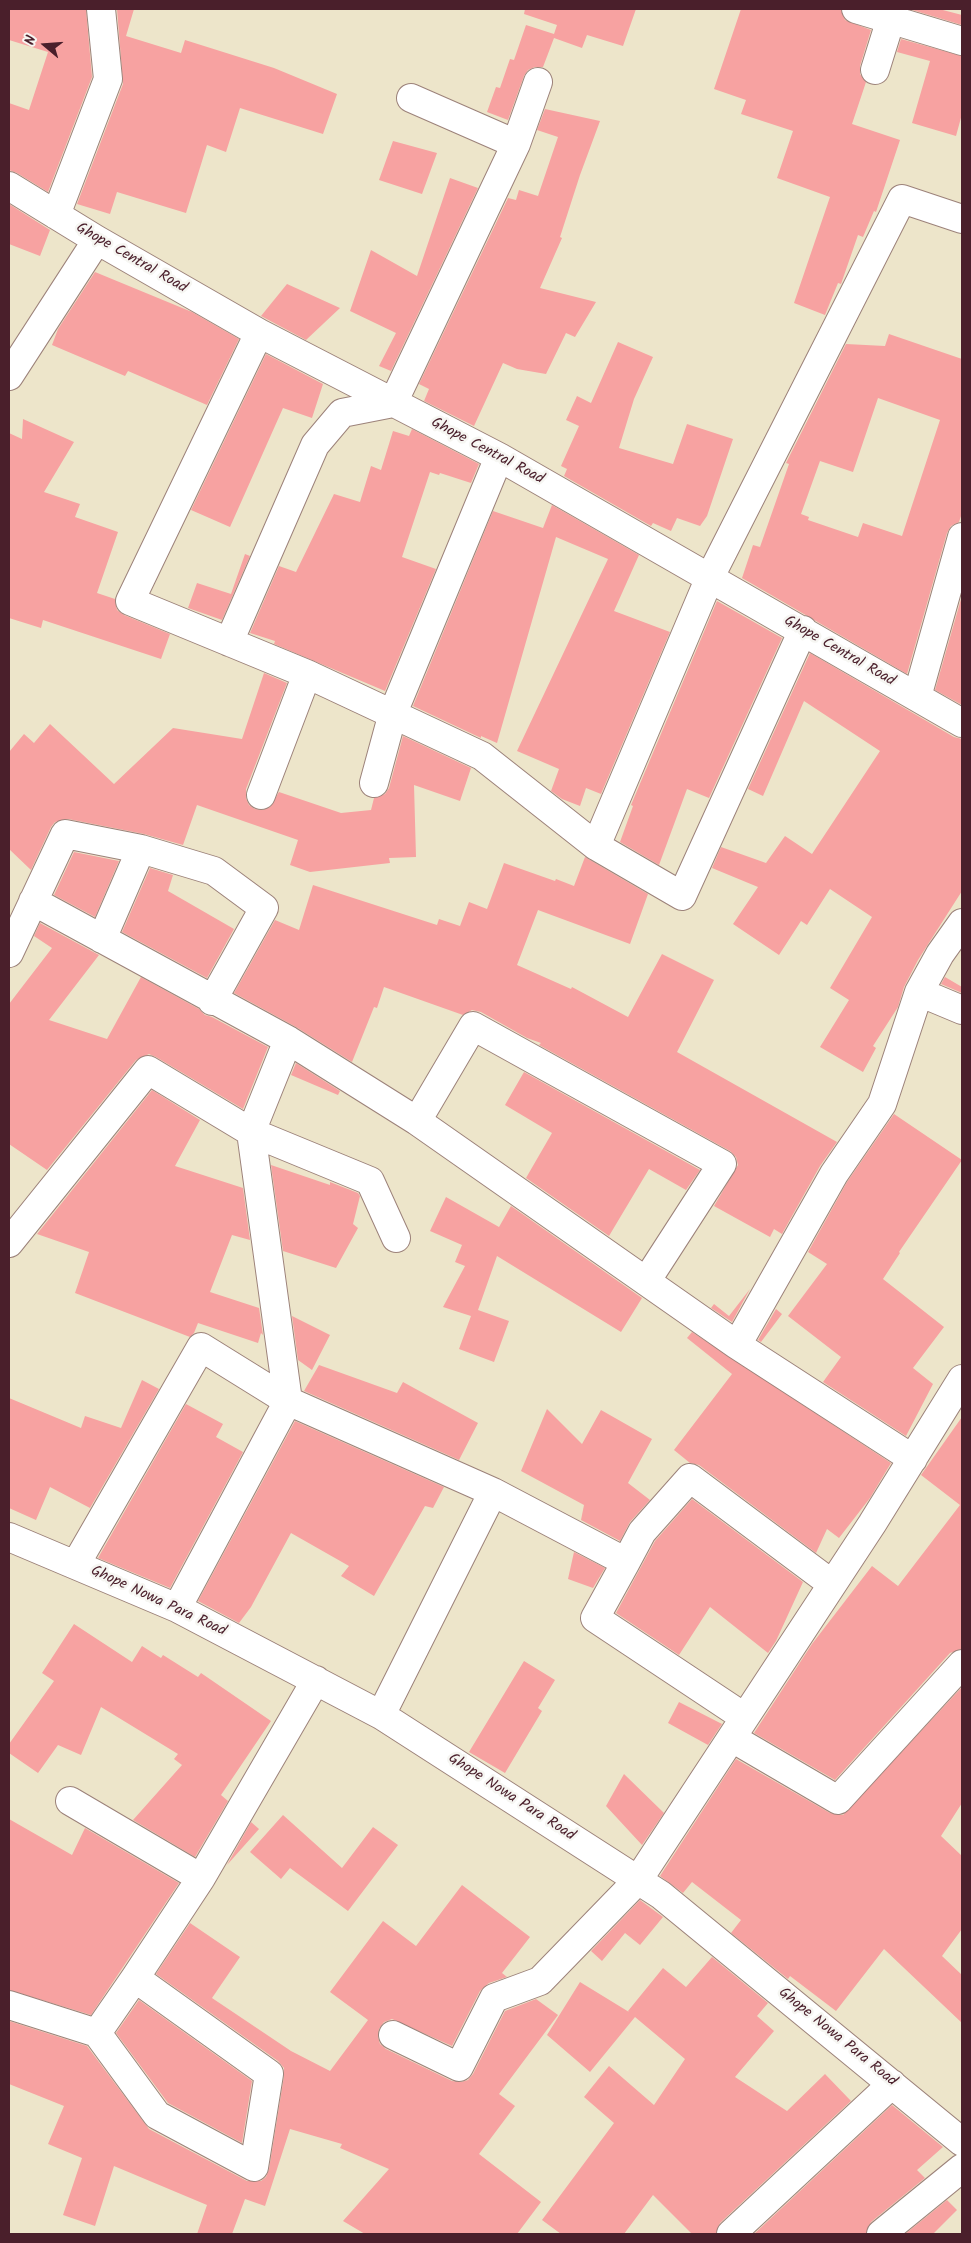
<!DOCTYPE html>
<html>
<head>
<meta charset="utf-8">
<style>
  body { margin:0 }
  #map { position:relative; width:971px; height:2243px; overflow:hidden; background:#ede5ca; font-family:Kalam,sans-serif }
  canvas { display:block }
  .frame { position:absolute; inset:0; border:10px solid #4a1f2b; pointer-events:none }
  .north { position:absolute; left:20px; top:20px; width:50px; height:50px; -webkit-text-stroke:4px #f6f6f2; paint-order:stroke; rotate:288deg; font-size:14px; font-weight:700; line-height:20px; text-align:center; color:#4a1f2b }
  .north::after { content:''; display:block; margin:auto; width:18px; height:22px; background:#4a1f2b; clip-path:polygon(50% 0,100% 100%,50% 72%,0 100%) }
</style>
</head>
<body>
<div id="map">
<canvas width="971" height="2243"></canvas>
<div class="frame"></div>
<div class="north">N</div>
</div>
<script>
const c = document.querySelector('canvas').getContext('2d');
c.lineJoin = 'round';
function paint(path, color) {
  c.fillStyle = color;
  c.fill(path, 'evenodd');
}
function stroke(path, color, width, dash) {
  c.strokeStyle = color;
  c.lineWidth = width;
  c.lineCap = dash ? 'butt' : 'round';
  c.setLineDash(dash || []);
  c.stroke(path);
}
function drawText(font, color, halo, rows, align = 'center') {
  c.font = font + ' Kalam,sans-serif';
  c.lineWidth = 5;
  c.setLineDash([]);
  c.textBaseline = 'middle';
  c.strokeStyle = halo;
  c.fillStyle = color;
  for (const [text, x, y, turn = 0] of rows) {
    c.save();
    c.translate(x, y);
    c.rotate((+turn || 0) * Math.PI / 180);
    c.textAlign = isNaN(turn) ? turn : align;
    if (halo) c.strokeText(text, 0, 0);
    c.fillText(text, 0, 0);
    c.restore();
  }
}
paint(new Path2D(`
  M 9,9 L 86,9 L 92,77 L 48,192 L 17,173 L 9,170 L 9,103 L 29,110 L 48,52 L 9,40 Z
  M 117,9 L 134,9 L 126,36 L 181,53 L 185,40 L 274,68 L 337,94 L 323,134 L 240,108 L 226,152 L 207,145 L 186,213 L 117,192 L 110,214 L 77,204 L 123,84 Z
  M 525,9 L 636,9 L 623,46 L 587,35 L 582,48 L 554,38 L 543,67 L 535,67 L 528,70 L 524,76 L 508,120 L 487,112 L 496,87 L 500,88 L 510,59 L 514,60 L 526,25 L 554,34 L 557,25 L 524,14 Z
  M 741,9 L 841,9 L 845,20 L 871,30 L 860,66 L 860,74 L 866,82 L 852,124 L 900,140 L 876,212 L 874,211 L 863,237 L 858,235 L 841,284 L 838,283 L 825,315 L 794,303 L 830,197 L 777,178 L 793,131 L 741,114 L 746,100 L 714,89 Z
  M 909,9 L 939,9 L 962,15 L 962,25 Z
  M 901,39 L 962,56 L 962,114 L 956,136 L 912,123 L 930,61 L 897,52 Z
  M 545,109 L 600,121 L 580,175 L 560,237 L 562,238 L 540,288 L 596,302 L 575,337 L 566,333 L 546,374 L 517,369 L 503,363 L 474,426 L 424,401 L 429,389 L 419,384 L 508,198 L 516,200 L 519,190 L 538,196 L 558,137 L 537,130 Z
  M 393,141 L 437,153 L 422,194 L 379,180 Z
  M 450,178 L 478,188 L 391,371 L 379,366 L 396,333 L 350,311 L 371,250 L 417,276 Z
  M 9,204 L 50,230 L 40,256 L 9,244 Z
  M 95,272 L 192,312 L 239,339 L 207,405 L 128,371 L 125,376 L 52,345 L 58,329 Z
  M 287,284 L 340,308 L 306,340 L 261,316 Z
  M 889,334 L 962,359 L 962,513 L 959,522 L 951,526 L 947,533 L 907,674 L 742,578 L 753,545 L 760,547 L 789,464 L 786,463 L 846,344 L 885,346 ZM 878,398 L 940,420 L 902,536 L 863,523 L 858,537 L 808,520 L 809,517 L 801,514 L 820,461 L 853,472 Z
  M 618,342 L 653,357 L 634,399 L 619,448 L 673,464 L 687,424 L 733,439 L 707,516 L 700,526 L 677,518 L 671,531 L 653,523 L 651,526 L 564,476 L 567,469 L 561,466 L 579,426 L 566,420 L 577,396 L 591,403 Z
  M 266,354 L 323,384 L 312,418 L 283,408 L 230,527 L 191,510 Z
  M 23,419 L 74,442 L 44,492 L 80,504 L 75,517 L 118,532 L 97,593 L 115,599 L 117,610 L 124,615 L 170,634 L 161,659 L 43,620 L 41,628 L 9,618 L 9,433 L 22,439 Z
  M 412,429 L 479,464 L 471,483 L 440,473 L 439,475 L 430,472 L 402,557 L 436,569 L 385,691 L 274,644 L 275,641 L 250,633 L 279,566 L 296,572 L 334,494 L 360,502 L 371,466 L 381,470 L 393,431 L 409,436 Z
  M 552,505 L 639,555 L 614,611 L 670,632 L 601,794 L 586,788 L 580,806 L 562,799 L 551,791 L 559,769 L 517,751 L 608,559 L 556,537 L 497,743 L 481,736 L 481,738 L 413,706 L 493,511 L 543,528 Z
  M 245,554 L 250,556 L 222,620 L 188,608 L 197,583 L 231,594 Z
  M 961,599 L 962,599 L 962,705 L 935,690 Z
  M 717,601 L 782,638 L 709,798 L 687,789 L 659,865 L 620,842 L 633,806 L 631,805 Z
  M 810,653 L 954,737 L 962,739 L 962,891 L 918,960 L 904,987 L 898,1007 L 873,1046 L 876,1048 L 863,1072 L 820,1047 L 849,1000 L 830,988 L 872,917 L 830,889 L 807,925 L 801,921 L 779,955 L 733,924 L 758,887 L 712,868 L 721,847 L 766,863 L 785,836 L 812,854 L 880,751 L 804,701 L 763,796 L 748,789 Z
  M 264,673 L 287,683 L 246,789 L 246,798 L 249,805 L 255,809 L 263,810 L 270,807 L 279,792 L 341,813 L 371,810 L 374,798 L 385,794 L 389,788 L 403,736 L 471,768 L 460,801 L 414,785 L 416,857 L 389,858 L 390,863 L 310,872 L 290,865 L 298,840 L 197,805 L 183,845 L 144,834 L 68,819 L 55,822 L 51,827 L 31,870 L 9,849 L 9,752 L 24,734 L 34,743 L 50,724 L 114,784 L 173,728 L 242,739 Z
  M 74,852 L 119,861 L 95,917 L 54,895 Z
  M 585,857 L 648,894 L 630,944 L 538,910 L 517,965 L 571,989 L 572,987 L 628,1017 L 662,954 L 714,980 L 677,1052 L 837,1142 L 820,1166 L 782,1234 L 774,1229 L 770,1237 L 714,1206 L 738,1165 L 736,1157 L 730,1151 L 539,1045 L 541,1043 L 527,1038 L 481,1012 L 472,1010 L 463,1015 L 384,987 L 377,1008 L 374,1007 L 352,1062 L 296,1027 L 234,993 L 275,920 L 299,930 L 313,885 L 437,925 L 439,919 L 460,926 L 469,902 L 487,909 L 504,863 L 555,881 L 556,879 L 574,886 Z
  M 150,868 L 173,875 L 168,891 L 234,929 L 207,978 L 122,932 Z
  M 40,923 L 99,955 L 49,1020 L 107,1039 L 141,977 L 199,1009 L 205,1015 L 212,1017 L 268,1047 L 243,1109 L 156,1057 L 149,1054 L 136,1060 L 47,1170 L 9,1144 L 9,1004 L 52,948 L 34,936 Z
  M 945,977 L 962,987 L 962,993 L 941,984 Z
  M 296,1063 L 340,1091 L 338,1095 L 291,1075 Z
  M 524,1072 L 700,1170 L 686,1190 L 649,1169 L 609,1236 L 526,1178 L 552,1133 L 505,1105 Z
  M 152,1090 L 200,1120 L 175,1166 L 243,1188 L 250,1240 L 232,1235 L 210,1292 L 259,1308 L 263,1335 L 261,1333 L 258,1343 L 198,1323 L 194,1333 L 190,1337 L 75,1293 L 89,1252 L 37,1234 Z
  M 894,1114 L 962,1160 L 899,1252 L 900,1253 L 883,1279 L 944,1327 L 913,1368 L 933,1384 L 906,1436 L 823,1382 L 841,1357 L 788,1316 L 827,1264 L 808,1252 L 847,1182 Z
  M 271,1165 L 330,1185 L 330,1182 L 358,1193 L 360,1196 L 353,1224 L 358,1228 L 336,1268 L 283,1251 Z
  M 446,1197 L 499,1227 L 511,1206 L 642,1298 L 621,1332 L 497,1256 L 478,1310 L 509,1321 L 494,1362 L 459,1349 L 471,1316 L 443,1307 L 465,1266 L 455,1262 L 462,1245 L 430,1231 Z
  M 750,1289 L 732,1322 L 711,1308 L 714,1304 L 729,1316 Z
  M 776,1309 L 782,1314 L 761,1342 L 758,1340 Z
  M 292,1316 L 330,1335 L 312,1370 L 298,1360 Z
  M 692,1332 L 891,1463 L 870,1498 L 839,1538 L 827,1529 L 816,1553 L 699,1465 L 690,1463 L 674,1450 L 732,1374 L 687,1338 Z
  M 319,1365 L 397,1393 L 403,1382 L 478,1423 L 459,1460 L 304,1391 Z
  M 142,1380 L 159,1389 L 90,1508 L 50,1487 L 36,1520 L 9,1508 L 9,1398 L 81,1428 L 85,1416 L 121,1428 Z
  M 186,1404 L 223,1424 L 216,1437 L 243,1452 L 170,1588 L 98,1558 Z
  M 547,1409 L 582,1444 L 601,1410 L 652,1439 L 628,1483 L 650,1500 L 630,1522 L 620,1541 L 581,1520 L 584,1505 L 521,1471 Z
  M 962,1417 L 962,1649 L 950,1653 L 835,1780 L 754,1733 L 812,1644 L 872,1566 L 898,1586 L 960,1505 L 921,1475 Z
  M 295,1421 L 444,1487 L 433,1508 L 425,1506 L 374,1596 L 341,1576 L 349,1566 L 291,1533 L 251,1607 L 239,1623 L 198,1601 Z
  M 692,1499 L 803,1582 L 776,1641 L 768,1653 L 710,1607 L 679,1655 L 616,1613 L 655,1541 Z
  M 574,1552 L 605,1568 L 593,1588 L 568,1579 Z
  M 74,1624 L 132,1662 L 142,1646 L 161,1658 L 163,1655 L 198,1677 L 201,1673 L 271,1721 L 221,1795 L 228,1801 L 195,1857 L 133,1820 L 182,1765 L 174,1759 L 178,1754 L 101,1707 L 81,1755 L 58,1745 L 38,1773 L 9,1753 L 9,1744 L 54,1681 L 42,1673 Z
  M 524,1661 L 555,1680 L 538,1708 L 542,1711 L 505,1773 L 469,1752 Z
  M 962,1687 L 962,1803 L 941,1836 L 962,1856 L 962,1929 L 942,1956 L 962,1975 L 962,2023 L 884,1949 L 836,2011 L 790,1976 L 788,1979 L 731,1933 L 741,1920 L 692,1882 L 683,1893 L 660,1876 L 736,1759 L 830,1813 L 843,1815 Z
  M 679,1702 L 722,1724 L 708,1745 L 668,1723 Z
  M 624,1774 L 664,1813 L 642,1845 L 606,1806 Z
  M 283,1815 L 342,1868 L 373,1827 L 398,1845 L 348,1911 L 290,1868 L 281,1879 L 250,1852 Z
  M 9,1819 L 72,1855 L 85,1828 L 179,1883 L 91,2015 L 9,1990 Z
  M 251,1822 L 259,1829 L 227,1865 Z
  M 462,1885 L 530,1937 L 502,1973 L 507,1977 L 489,1983 L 480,1991 L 452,2046 L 392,2019 L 384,2022 L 379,2029 L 378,2037 L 380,2044 L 386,2049 L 452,2081 L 461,2082 L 468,2080 L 473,2074 L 505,2011 L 536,1999 L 558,2015 L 499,2094 L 515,2106 L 479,2154 L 541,2202 L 517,2234 L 365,2234 L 343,2221 L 389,2169 L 340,2148 L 342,2144 L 290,2129 L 265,2206 L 245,2199 L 232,2234 L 197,2234 L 207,2205 L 114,2166 L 95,2226 L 63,2215 L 82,2158 L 48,2144 L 64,2106 L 9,2084 L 9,2021 L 87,2046 L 149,2129 L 247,2181 L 261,2181 L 266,2177 L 269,2169 L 284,2076 L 284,2068 L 278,2061 L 156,1974 L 190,1923 L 240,1957 L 212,1998 L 291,2051 L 330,2071 L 368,2020 L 330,1992 L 383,1921 L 416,1946 Z
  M 640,1900 L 663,1917 L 640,1945 L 625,1933 L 602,1961 L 591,1951 Z
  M 712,1957 L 768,2003 L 757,2016 L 774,2031 L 735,2077 L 787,2111 L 825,2074 L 851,2101 L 720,2223 L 716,2234 L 692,2234 L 653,2195 L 624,2234 L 561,2234 L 542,2220 L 614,2123 L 584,2097 L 609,2066 L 654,2105 L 685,2059 L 635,2017 L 590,2072 L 547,2035 L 580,1982 L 629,2012 L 628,2011 L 663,1968 L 686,1987 Z
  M 139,2000 L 252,2081 L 242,2143 L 168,2103 L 116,2033 Z
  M 892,2105 L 943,2147 L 917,2170 L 925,2178 L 871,2222 L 866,2234 L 754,2234 Z
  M 947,2200 L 957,2210 L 933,2234 L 905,2234 Z`), '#f7a2a1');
const street = new Path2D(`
  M 856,9 L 962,41
  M 875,70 L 894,9
  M 411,98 L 516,144
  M 9,186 L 97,240 L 259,333 L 499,457 L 962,723
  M 56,215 L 108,79 L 101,9
  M 259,333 L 130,601 L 307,674 L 482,756 L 596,846 L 682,896 L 803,630
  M 9,376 L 97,240
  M 229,642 L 315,445 L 342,413 L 393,403 L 516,144 L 538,82
  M 917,697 L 962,537
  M 374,783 L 393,713 L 499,457
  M 261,795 L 307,674
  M 596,846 L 710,577 L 902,199 L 962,219
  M 33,901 L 288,1040 L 417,1121 L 737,1345
  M 102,939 L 141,849
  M 9,953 L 65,834 L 141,849 L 214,871 L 264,908 L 212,1001
  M 919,992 L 962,1010
  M 288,1040 L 251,1132 L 370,1181 L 396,1238
  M 417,1121 L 473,1026 L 722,1164 L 647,1280
  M 9,1243 L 148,1070 L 251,1132 L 288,1401
  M 913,1459 L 737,1345 L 834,1174 L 882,1104 L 919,992 L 940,954 L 962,923
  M 9,1537 L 177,1608 L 381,1715 L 661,1895 L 962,2142
  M 626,1562 L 595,1618 L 744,1717
  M 76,1564 L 201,1347 L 288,1401
  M 177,1608 L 288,1401 L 493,1492
  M 381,1715 L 493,1492 L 626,1562 L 642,1532 L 690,1478 L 832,1584
  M 732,1738 L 838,1800 L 962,1664
  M 70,1801 L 201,1878
  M 135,1978 L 201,1878 L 316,1680
  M 9,2005 L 97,2033 L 157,2115 L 254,2167 L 269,2074 L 135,1978 L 97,2033
  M 393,2035 L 459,2067 L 494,1998 L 540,1981 L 638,1880 L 872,1524 L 962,1379
  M 731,2234 L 892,2084
  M 881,2234 L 962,2168`);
stroke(street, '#9c827a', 30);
stroke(street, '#fff', 28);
drawText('15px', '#4a1f2b', '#f6f6f2', [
  ["Ghope Central Road",131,259,30],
  ["Ghope Central Road",487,452,28],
  ["Ghope Central Road",839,652,30],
  ["Ghope Nowa Para Road",158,1602,25],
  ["Ghope Nowa Para Road",511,1798,33],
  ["Ghope Nowa Para Road",837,2038,39]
]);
</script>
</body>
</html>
